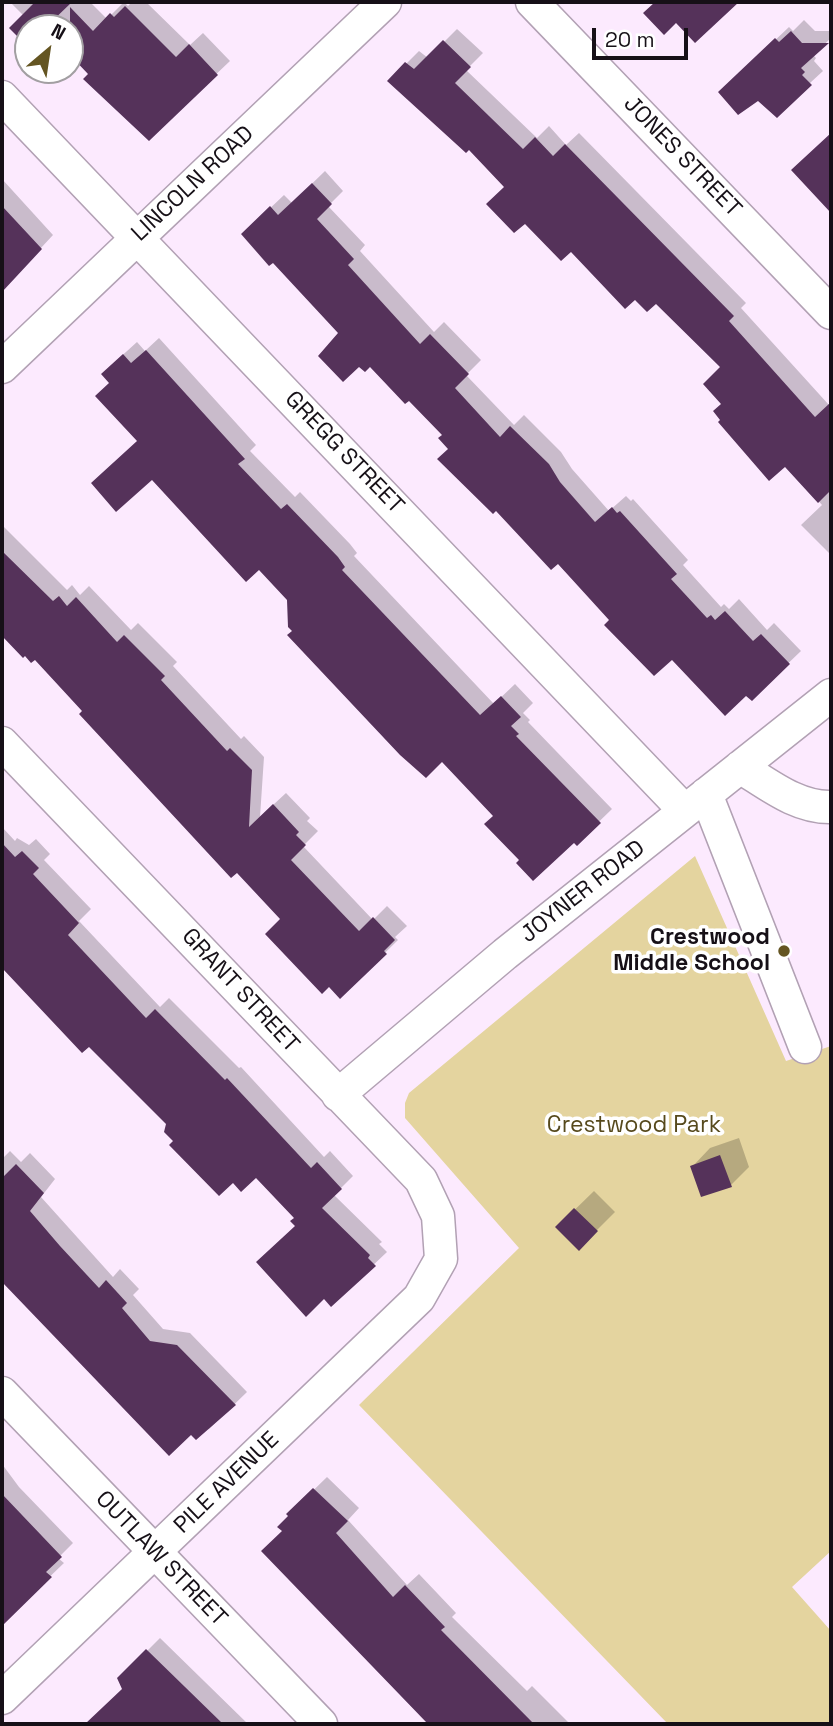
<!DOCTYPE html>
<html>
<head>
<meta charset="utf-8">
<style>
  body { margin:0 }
  #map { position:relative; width:833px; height:1726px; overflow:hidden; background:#fceafe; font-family:"Space Grotesk",sans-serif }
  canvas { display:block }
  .frame { position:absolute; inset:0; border:4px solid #161017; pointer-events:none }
  .north { position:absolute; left:14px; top:14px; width:70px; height:70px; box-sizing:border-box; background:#fff; border:2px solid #a29fa2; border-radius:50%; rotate:29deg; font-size:19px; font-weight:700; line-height:28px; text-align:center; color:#161017 }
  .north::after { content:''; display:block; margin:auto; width:24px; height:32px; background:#645522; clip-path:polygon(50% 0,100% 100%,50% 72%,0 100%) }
  .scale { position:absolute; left:592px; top:28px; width:96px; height:32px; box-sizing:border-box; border:4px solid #161017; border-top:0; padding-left:9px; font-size:21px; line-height:24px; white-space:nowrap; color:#161017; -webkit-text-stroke:5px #fff; paint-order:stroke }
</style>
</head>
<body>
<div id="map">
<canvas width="833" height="1726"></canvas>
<div class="frame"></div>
<div class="north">N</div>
<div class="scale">20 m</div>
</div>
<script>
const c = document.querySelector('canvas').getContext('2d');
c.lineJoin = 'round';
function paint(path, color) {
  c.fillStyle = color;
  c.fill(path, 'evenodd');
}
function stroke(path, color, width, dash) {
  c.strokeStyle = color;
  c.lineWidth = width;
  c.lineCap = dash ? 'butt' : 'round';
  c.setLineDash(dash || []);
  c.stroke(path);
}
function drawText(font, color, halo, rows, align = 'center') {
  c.font = font + ' "Space Grotesk",sans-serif';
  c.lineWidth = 7;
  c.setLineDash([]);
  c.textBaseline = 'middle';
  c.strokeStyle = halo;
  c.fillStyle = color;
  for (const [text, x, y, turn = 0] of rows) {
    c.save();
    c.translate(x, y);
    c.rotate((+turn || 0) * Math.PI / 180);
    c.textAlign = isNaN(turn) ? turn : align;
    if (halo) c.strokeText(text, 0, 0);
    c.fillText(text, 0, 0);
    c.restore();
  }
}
paint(new Path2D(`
  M 695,856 L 786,1061 L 831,1046 L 831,1551 L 792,1587 L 831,1631 L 831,1724 L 668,1724 L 359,1405 L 519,1248 L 405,1118 L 405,1103 L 409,1093 Z`), '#e4d49f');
paint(new Path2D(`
  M 10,2 L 90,2 L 107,19 L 124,2 L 128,6 L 132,2 L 146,2 L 190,45 L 203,33 L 230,61 L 149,138 L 91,73 L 70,55 L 70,28 L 28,28 L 27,44 L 24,16 Z
  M 804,20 L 815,31 L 831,31 L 831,38 L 813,55 L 816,58 L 814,61 L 823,71 L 810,83 L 733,80 L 789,27 L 793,31 Z
  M 457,29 L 483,53 L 466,70 L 537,138 L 549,126 L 566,145 L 579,133 L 746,303 L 741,308 L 829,405 L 831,403 L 831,555 L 801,525 L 822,505 L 785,464 L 723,404 L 722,367 L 656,301 L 635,297 L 571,249 L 469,148 L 389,81 L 419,51 L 428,58 Z
  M 325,171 L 343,191 L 328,206 L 365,245 L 360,251 L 434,332 L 444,322 L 481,360 L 466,375 L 514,425 L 524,415 L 561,452 L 572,469 L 609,511 L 626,496 L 631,501 L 633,499 L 688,560 L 683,565 L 721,607 L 724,604 L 729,609 L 739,599 L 767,630 L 774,623 L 801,651 L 752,698 L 672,657 L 611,620 L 450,449 L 444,435 L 340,333 L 273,260 L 243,234 L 284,195 L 292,203 Z
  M 2,179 L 53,235 L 2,290 Z
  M 159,338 L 256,445 L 250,451 L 295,497 L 300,492 L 350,544 L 357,553 L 354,556 L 494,704 L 515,684 L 533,703 L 523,713 L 530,720 L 528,722 L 612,809 L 577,843 L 574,840 L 521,860 L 495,816 L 442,759 L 294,631 L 289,599 L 139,440 L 111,382 L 116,361 L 137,342 L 145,351 Z
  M 2,525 L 67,590 L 72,585 L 80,595 L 89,586 L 131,630 L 138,623 L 177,662 L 173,666 L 241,739 L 244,736 L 264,757 L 260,817 L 286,793 L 310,818 L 307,821 L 318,831 L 303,846 L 373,920 L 387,906 L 407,926 L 395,937 L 398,940 L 340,997 L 282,919 L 35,657 L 31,661 L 2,631 Z
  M 2,827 L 15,841 L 17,838 L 29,845 L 36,839 L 50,854 L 44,860 L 91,909 L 79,921 L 160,1007 L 169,998 L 239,1068 L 241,1067 L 324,1157 L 330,1151 L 353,1176 L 334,1195 L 382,1242 L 379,1244 L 387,1252 L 331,1305 L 296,1218 L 256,1176 L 233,1180 L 175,1141 L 168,1123 L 89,1044 L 82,1051 L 2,965 Z
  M 739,1138 L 749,1167 L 731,1185 L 692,1167 L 710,1148 Z
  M 10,1151 L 21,1162 L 30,1153 L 55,1179 L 41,1197 L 113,1277 L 120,1269 L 139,1289 L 133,1295 L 163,1329 L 190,1333 L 247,1392 L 209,1429 L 191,1433 L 169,1453 L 2,1279 L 2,1155 L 4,1157 Z
  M 594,1191 L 615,1212 L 579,1248 L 557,1227 Z
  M 2,1464 L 19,1487 L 73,1543 L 58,1558 L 64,1563 L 9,1616 L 2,1609 Z
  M 327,1477 L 359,1508 L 348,1520 L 407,1585 L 419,1574 L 456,1613 L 452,1617 L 527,1691 L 532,1686 L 570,1724 L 428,1724 L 263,1551 L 284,1531 L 289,1514 Z
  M 160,1638 L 248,1724 L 96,1724 L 92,1720 L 124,1689 L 119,1679 Z`), '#0003');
paint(new Path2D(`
  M 35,2 L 72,2 L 45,28 L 28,28 L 27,46 L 9,28 Z
  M 655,2 L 739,2 L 695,43 L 676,23 L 664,35 L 643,13 Z
  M 125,6 L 176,57 L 189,44 L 218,75 L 149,141 L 83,79 L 88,74 L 70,55 L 70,7 L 93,31 L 110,13 L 114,17 Z
  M 791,31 L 802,43 L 829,43 L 801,68 L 805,72 L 802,75 L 812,85 L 777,118 L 758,101 L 738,115 L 718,92 L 775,38 L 779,42 Z
  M 443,40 L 471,67 L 455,83 L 523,149 L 535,137 L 553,156 L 565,144 L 734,316 L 729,321 L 815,417 L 831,402 L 831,490 L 818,503 L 785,467 L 769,481 L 718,422 L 720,420 L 713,411 L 721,404 L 703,384 L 720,367 L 656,304 L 647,312 L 635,300 L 625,309 L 571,252 L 561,261 L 525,224 L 514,233 L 486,204 L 504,187 L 469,150 L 466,153 L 387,81 L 405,62 L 414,69 Z
  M 831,133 L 831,213 L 791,170 Z
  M 312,183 L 332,204 L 317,219 L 354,259 L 348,265 L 420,344 L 430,334 L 469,374 L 455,388 L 500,437 L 510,426 L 549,464 L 560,482 L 595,522 L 612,507 L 617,513 L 620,511 L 677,574 L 671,579 L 707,618 L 711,615 L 715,620 L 725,611 L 753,641 L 761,634 L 790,664 L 752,701 L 746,696 L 725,716 L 672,660 L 654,676 L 604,625 L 609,620 L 558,564 L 551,570 L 496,511 L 493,514 L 437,459 L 448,449 L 438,438 L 442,435 L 409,401 L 405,404 L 370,367 L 365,372 L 359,367 L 343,382 L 318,356 L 338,333 L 273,263 L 269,266 L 241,234 L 270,206 L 278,215 Z
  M 2,206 L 42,249 L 2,292 Z
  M 146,350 L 245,459 L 238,464 L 281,509 L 287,504 L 338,557 L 345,567 L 342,570 L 480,715 L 501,696 L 521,717 L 511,726 L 519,734 L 516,736 L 601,823 L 577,846 L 574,843 L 533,881 L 516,863 L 519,860 L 484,824 L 493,816 L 442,762 L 426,778 L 400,755 L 287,635 L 292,631 L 288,627 L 287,600 L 259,570 L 246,582 L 152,480 L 116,512 L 91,483 L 137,441 L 95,396 L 109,383 L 101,374 L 123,354 L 131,363 Z
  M 2,551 L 53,601 L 59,596 L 67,606 L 76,597 L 117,642 L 124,635 L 165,676 L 161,680 L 227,751 L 230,748 L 252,770 L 249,827 L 273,804 L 299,832 L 296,835 L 306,845 L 291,860 L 359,931 L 373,917 L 395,940 L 384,951 L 387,954 L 340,999 L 329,987 L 322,994 L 265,934 L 280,919 L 237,873 L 231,878 L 79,714 L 82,711 L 35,660 L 31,663 L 25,656 L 23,658 L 2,636 Z
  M 2,843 L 15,857 L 22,851 L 39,868 L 33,874 L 79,923 L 68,935 L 146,1018 L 155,1009 L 225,1080 L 227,1078 L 311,1168 L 317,1162 L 342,1189 L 322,1208 L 370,1255 L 368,1258 L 376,1266 L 331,1307 L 324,1299 L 306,1317 L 256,1262 L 295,1226 L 290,1221 L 294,1218 L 256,1178 L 241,1192 L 233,1183 L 219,1196 L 169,1145 L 173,1141 L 164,1132 L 166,1124 L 89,1047 L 82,1053 L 2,968 Z
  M 720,1155 L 732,1187 L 701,1197 L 690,1166 Z
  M 16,1164 L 44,1193 L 30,1211 L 60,1246 L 99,1288 L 106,1280 L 127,1303 L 122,1308 L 150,1341 L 177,1345 L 236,1405 L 196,1440 L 191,1435 L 169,1456 L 2,1282 L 2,1178 Z
  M 574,1208 L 598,1231 L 579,1251 L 555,1227 Z
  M 313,1488 L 348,1521 L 336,1533 L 393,1597 L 405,1585 L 445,1627 L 441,1630 L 534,1724 L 428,1724 L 261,1551 L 282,1531 L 277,1527 L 288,1516 L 286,1514 Z
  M 2,1494 L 62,1557 L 46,1572 L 52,1577 L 2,1626 Z
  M 146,1649 L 223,1724 L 85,1724 L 122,1689 L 117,1678 Z`), '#55325a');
const minor = new Path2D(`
  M 532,2 L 831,313
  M 2,97 L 685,811
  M 2,367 L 385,2
  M 2,743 L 421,1180 L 438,1216 L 441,1259 L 419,1298 L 2,1698
  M 740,767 C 768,784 797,808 831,807
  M 706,794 L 805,1047
  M 338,1095 L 505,954 L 831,695
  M 2,1393 L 321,1724`);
stroke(minor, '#b2a1b4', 35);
stroke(minor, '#fff', 32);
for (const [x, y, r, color] of [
  [784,951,7,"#645522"]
]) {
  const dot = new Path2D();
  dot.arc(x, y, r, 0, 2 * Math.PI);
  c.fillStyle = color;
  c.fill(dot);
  stroke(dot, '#fff', 2.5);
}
drawText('23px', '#161017', '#fff', [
  ["JONES STREET",682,157,46],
  ["LINCOLN ROAD",193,184,-43],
  ["GREGG STREET",344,453,46],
  ["JOYNER ROAD",583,892,-38],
  ["GRANT STREET",240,991,47],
  ["PILE AVENUE",227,1483,-44],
  ["OUTLAW STREET",161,1559,46]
]);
drawText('bold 23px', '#161017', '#fff', [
  ["Crestwood",770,938],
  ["Middle School",770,964]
], 'right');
drawText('23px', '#56491c', '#fff', [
  ["Crestwood Park",634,1126]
]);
</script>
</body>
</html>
